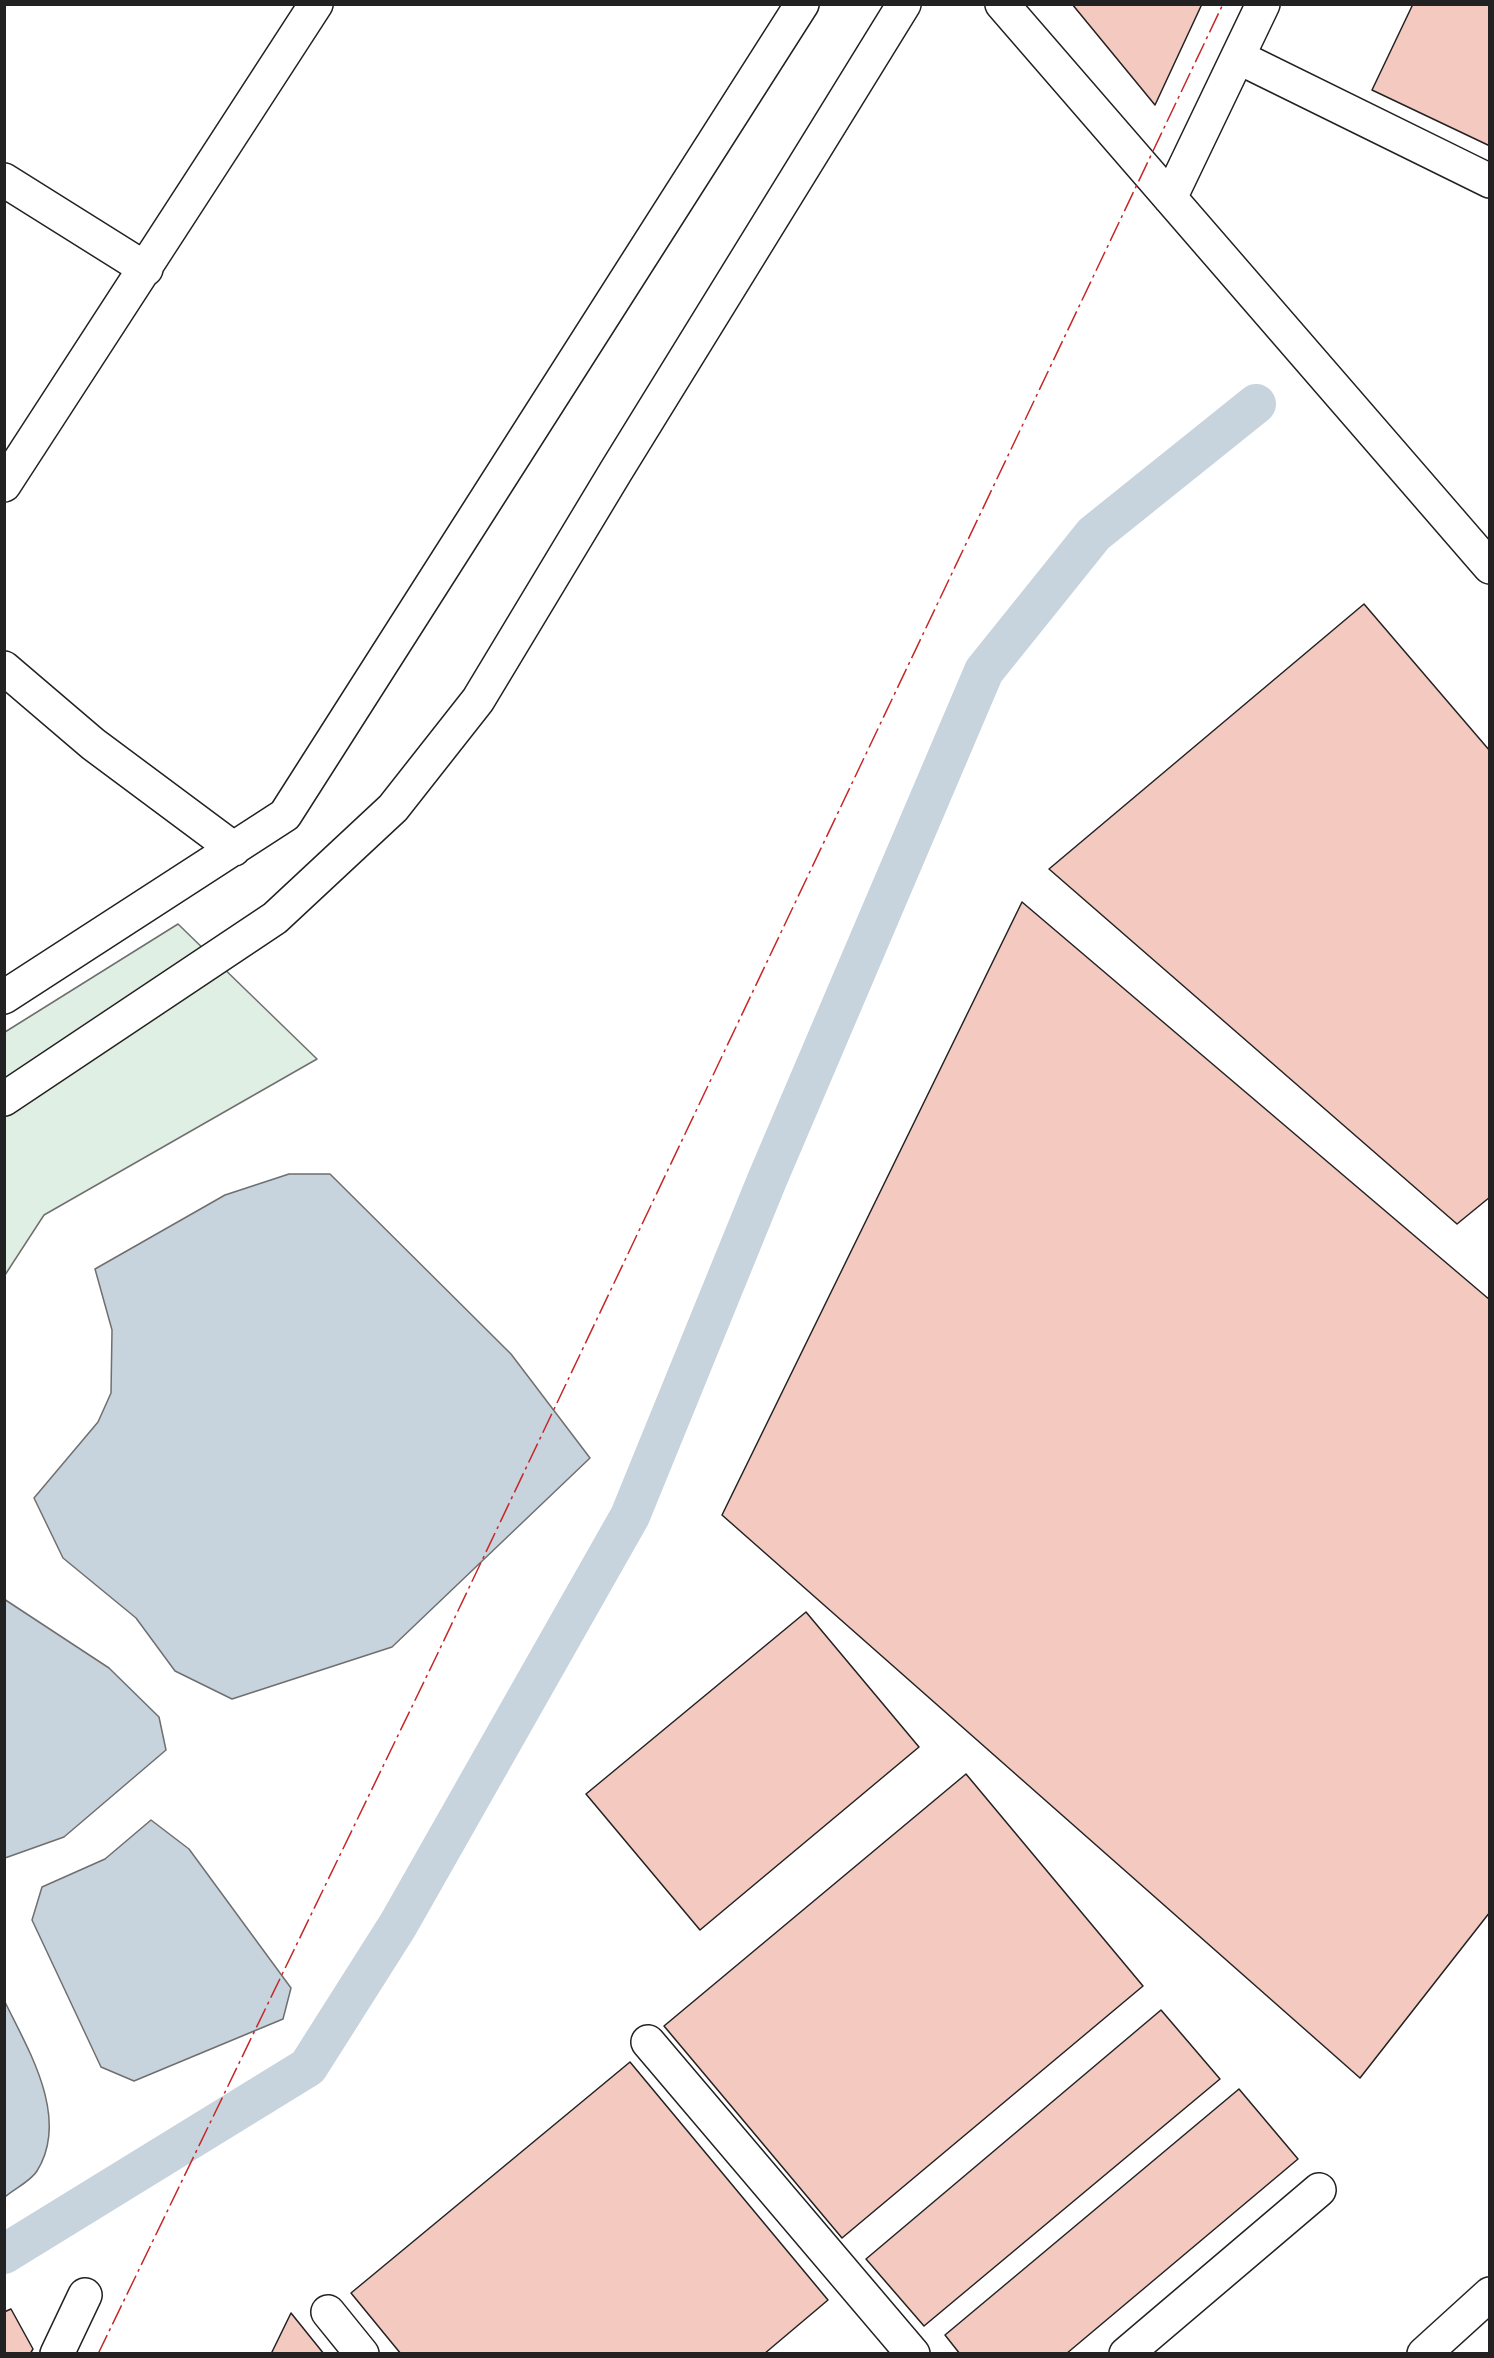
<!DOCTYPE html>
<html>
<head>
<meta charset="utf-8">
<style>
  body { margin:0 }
  #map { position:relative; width:1494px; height:2358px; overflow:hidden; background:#fff; font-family:Signika,sans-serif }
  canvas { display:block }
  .frame { position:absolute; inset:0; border:6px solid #222; pointer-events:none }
</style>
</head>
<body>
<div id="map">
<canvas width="1494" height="2358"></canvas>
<div class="frame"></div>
</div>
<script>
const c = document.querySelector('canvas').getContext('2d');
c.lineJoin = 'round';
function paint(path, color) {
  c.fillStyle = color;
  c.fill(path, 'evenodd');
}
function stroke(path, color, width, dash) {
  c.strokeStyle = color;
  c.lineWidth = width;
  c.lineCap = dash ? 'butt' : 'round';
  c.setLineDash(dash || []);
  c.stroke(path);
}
const green = new Path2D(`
  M 178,924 L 317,1059 L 44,1215 L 5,1275 L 5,1032 Z`);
paint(green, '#e0efe3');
stroke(green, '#6f6f6f', 1.5);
const water = new Path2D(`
  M 289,1174 L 330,1174 L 511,1354 L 590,1458 L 392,1647 L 232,1699 L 175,1671 L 136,1618 L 63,1558 L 34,1498 L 98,1422 L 111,1393 L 112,1330 L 95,1269 L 225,1195 Z
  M 4,1599 L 109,1668 L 159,1717 L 166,1750 L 64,1837 L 5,1858 Z
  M 151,1820 L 189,1849 L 291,1988 L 283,2019 L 134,2081 L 101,2067 L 32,1920 L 42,1887 L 105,1859 Z
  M 5,2002 C 29,2051 70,2118 37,2171 C 31,2181 14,2189 5,2197 Z`);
paint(water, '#c7d3dd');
stroke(water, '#6f6f6f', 1.5);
stroke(new Path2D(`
  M 4,2254 L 308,2067 L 398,1925 L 630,1516 L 767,1180 L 984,671 L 1094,534 L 1256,404`), '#c7d3dd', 40);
const building = new Path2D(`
  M 1072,4 L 1202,4 L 1155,105 Z
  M 1413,4 L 1490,4 L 1490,146 L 1372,90 Z
  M 1364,604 L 1490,751 L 1490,1197 L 1457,1224 L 1049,869 Z
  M 1022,902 L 1490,1300 L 1490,1912 L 1360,2078 L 722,1515 Z
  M 806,1612 L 919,1747 L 700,1930 L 586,1794 Z
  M 966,1774 L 1143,1986 L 842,2238 L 664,2026 Z
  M 1161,2010 L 1220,2079 L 924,2326 L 866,2259 Z
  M 630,2062 L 828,2300 L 764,2354 L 401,2354 L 351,2293 Z
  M 1239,2089 L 1298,2159 L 1066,2354 L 960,2354 L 945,2335 Z
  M 11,2309 L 33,2349 L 30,2354 L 4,2354 L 4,2312 Z
  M 291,2313 L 324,2354 L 271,2354 Z`);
paint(building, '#f3c9c0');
stroke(building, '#222', 1.5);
const minor = new Path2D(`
  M 1002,4 L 1490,567
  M 1238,57 L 1490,181
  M 4,180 L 146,269
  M 1170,198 L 1263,4
  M 4,485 L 316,4
  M 4,668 L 93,744 L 234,849
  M 4,997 L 285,815 L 802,4
  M 4,1099 L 275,918 L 393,808 L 478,700 L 616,471 L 904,4
  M 648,2042 L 913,2354
  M 328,2312 L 362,2354
  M 57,2354 L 85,2295
  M 1126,2354 L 1319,2190`);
const major = new Path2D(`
  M 1424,2354 L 1490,2294`);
stroke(minor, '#222', 36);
stroke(major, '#222', 36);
stroke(minor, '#fff', 33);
stroke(major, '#fff', 33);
stroke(new Path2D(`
  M 98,2354 L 436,1657 L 1223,4`), '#c62828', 1.5, [21, 4.5, 3, 4.5]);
</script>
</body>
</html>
